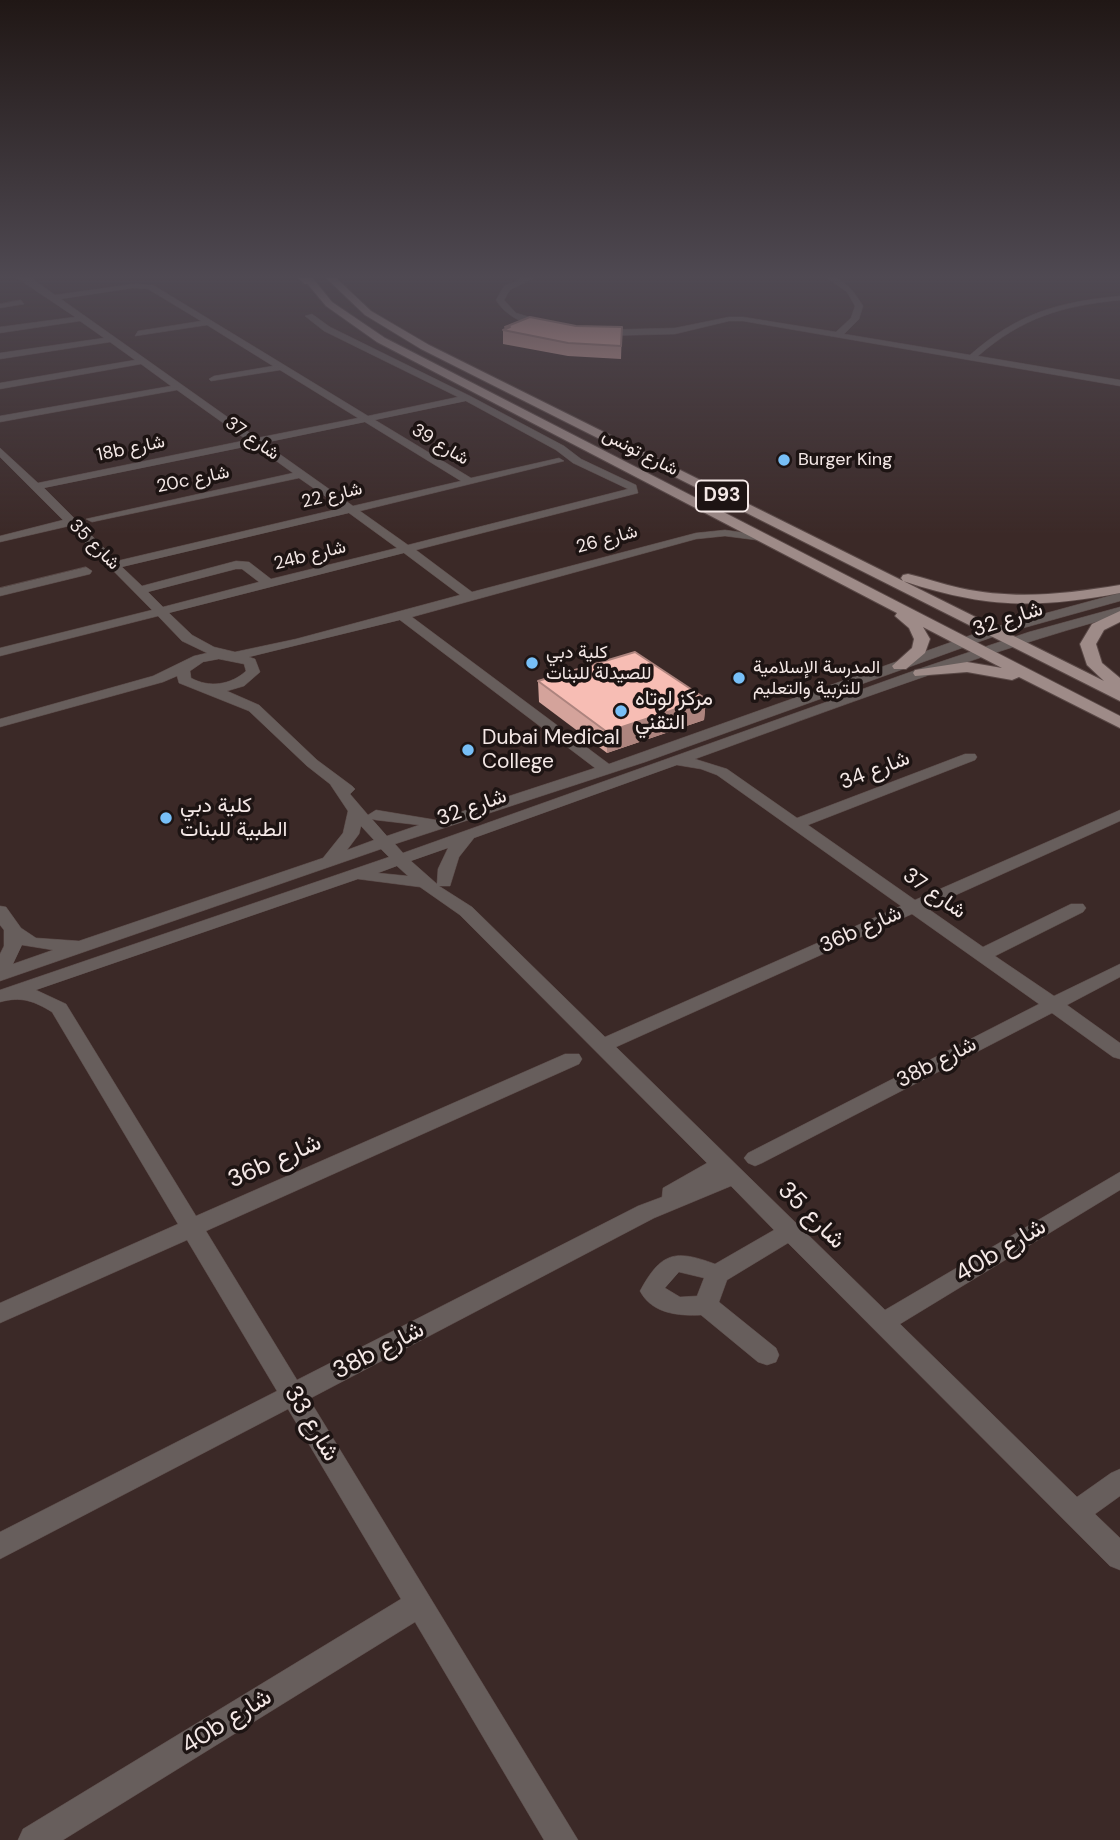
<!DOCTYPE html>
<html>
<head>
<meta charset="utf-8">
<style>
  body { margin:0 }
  canvas { display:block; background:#3b2927 }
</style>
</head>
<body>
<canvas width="1120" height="1840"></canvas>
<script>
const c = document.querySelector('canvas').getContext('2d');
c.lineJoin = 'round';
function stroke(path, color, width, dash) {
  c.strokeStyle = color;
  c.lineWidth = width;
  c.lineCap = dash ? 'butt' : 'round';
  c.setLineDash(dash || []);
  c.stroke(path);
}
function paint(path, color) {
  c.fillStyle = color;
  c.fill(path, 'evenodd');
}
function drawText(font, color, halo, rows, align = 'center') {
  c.font = font + ' "DM Sans",Vazirmatn,sans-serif';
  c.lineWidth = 7;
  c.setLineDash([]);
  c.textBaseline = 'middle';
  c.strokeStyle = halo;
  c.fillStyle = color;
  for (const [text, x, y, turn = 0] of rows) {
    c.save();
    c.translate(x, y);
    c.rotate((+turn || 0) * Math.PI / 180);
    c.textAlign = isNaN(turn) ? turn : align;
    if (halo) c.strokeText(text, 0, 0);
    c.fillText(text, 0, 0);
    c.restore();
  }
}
const minor = new Path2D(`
  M 14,276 L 30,277 L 55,295 L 133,284 L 153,285 L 368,416 L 458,397 L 324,331 L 305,316 L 312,314 L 330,327 L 470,396 L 564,446 L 581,459 L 636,485 L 638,493 L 416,550 L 472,592 L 696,533 L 725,530 L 768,536 L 768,540 L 764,541 L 725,536 L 696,539 L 412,617 L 609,764 L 988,629 L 1120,593 L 1120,601 L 998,635 L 645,762 L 395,844 L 403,853 L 916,670 L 1029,632 L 1120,607 L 1120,615 C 976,655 836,708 695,759 L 727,769 L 797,818 L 965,754 L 975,754 L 977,757 L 975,760 L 808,825 L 915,900 L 1120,810 L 1120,821 L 927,908 L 983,947 L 1071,904 L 1083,904 L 1086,908 L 1083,912 L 995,956 L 1054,996 L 1120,964 L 1120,977 L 1067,1005 L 1120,1043 L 1120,1059 L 1113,1057 L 1052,1013 L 762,1163 L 755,1166 L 748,1163 L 744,1158 L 748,1153 L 1039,1004 L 912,914 L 616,1047 L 885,1310 L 1120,1172 L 1120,1190 L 900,1324 L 1077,1497 L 1111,1473 L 1120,1469 L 1120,1496 L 1095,1514 L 1120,1538 L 1120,1570 L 1110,1566 L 788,1243 L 727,1280 L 719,1302 L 776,1348 L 779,1355 L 776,1362 L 767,1365 L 758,1362 L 701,1315 C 679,1316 652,1314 640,1291 C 661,1252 675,1249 715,1264 L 774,1230 L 731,1186 L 654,1218 L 309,1399 L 578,1840 L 544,1840 L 415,1622 L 63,1840 L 18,1840 L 23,1829 L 401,1599 L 288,1409 L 0,1559 L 0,1532 L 277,1391 L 187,1240 L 0,1323 L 0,1303 L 178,1224 L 52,1012 C 34,1001 21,996 0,1002 L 0,990 L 389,857 L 381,849 L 0,981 L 0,954 L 4,946 L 4,930 L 0,925 L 0,906 L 6,907 L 21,928 L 36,938 L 79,941 L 323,858 L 343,833 L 348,811 L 330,784 L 307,766 L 249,711 L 179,683 L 177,676 L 163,682 L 0,727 L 0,719 L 153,676 L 194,656 L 207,653 L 182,641 L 158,616 L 0,656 L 0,648 L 152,610 L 69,526 L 0,542 L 0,536 L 63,520 L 0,457 L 0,448 L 38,483 L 247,440 L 177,390 L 0,422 L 0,416 L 171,386 L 141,364 L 0,389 L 0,383 L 135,360 L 110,342 L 0,359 L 0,353 L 104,338 L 80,321 L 0,333 L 0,327 L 75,317 ZM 133,288 L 148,289 L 201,321 L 138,331 L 135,336 L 207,325 L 273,366 L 214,376 L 209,379 L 211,381 L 280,370 L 358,418 L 257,438 L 61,299 ZM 466,401 L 556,450 L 573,463 L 628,489 L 408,545 L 360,511 L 564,461 L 559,458 L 471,478 L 375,420 ZM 365,422 L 461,481 L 353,506 L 264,443 ZM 254,445 L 293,473 L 86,519 L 92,522 L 299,478 L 342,508 L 117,561 L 44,488 ZM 349,513 L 397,548 L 271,579 L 249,562 L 236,561 L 142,586 L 122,567 ZM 404,553 L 460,595 L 296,639 L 235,652 L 214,647 L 192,635 L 169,613 ZM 236,569 L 242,569 L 259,582 L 163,607 L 148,592 ZM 400,620 L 595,768 L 436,820 L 376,810 L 368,815 L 350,794 L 355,789 L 352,786 L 317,760 L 259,705 L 227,691 L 244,686 L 260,672 L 255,659 L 249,657 ZM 219,659 L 244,664 L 246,671 C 231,685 209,688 191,678 L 190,671 L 203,662 ZM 677,765 L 701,769 L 717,775 L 901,906 L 605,1037 L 472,907 L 439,886 L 450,886 L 459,857 L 474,838 ZM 372,819 L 376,820 L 419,825 L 387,836 ZM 361,826 L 374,840 L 347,850 L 359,834 ZM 448,848 L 438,869 L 437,884 L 411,861 ZM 397,866 L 408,876 L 378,873 ZM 358,879 L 420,887 L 460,915 L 707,1163 L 663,1188 L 662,1197 L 638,1206 L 297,1380 L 206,1231 L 579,1064 L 582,1059 L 579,1054 L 565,1054 L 196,1216 L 66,1004 L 36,990 ZM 22,945 L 53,950 L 13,964 ZM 679,1272 L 704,1278 L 697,1296 L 680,1297 L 665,1288 Z
  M 528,276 L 538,276 L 510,290 L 504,300 L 516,313 L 549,323 L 549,327 C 529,327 507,318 496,300 L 504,286 Z
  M 824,276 C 843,276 854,291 863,306 L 859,319 L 844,334 L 970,355 C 1018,313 1058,302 1120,296 L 1120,300 C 1062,306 1023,317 978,356 L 1120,380 L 1120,386 L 743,321 L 729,321 L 675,334 L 598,336 L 594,333 L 598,330 L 675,328 L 729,317 L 743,317 L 836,332 L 851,318 L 855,306 L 847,292 Z
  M 21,300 L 24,304 L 0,308 L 0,304 Z
  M 86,567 L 92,571 L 90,574 L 0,596 L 0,588 Z`);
const major = new Path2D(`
  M 301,276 L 311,276 L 332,302 L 385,338 L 1120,716 L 1120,728 L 1019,677 L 1012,680 L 967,672 L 915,676 L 913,673 L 915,670 L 967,662 L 1002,668 L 923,627 L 930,639 L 925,653 L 906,669 L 894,669 L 892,666 L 912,648 L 914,639 L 909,628 L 895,616 L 897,613 L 377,342 L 326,306 Z
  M 324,276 L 334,276 L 371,311 L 429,345 L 1104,681 L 1087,665 L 1080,644 L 1092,624 L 1120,611 L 1120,622 L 1104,630 L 1096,644 L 1102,663 L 1120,678 L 1120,701 L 421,349 L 365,315 Z
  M 908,574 C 925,578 942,584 960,588 C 1015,600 1065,594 1120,585 L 1120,593 C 1037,609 984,608 903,581 L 901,578 L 903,575 Z`);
const highway = new Path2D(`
  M 296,276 L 306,276 L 313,282 L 305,284 Z
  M 326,276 L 336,276 L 338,280 L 330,282 Z`);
stroke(minor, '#594846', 1);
stroke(major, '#594846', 2);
stroke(highway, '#594846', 2);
paint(minor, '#675e5c');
paint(major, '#9e8b88');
paint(highway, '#b49d9a');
paint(new Path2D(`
  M 576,326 L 622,327 L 621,359 L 568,356 L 503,344 L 503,330 L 505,329 L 505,327 Z
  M 538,681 L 706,699 L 704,720 L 607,753 L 539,702 Z`), '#d4a39b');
paint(new Path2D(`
  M 706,699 L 704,720 L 607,753 L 607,732 Z`), '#ad847e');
const building = new Path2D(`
  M 530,317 L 576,326 L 622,327 L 621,346 L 568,343 L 503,330 L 510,327 L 505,327 Z
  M 635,652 L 706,699 L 607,732 L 538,681 Z`);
paint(building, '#f7bdb4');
stroke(building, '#ad847e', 2);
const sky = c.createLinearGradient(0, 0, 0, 534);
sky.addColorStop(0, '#201715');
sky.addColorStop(0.52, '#4f4952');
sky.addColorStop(1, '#4f495200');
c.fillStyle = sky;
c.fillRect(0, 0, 1120, 534);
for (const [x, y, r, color] of [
  [784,460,7,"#77bff7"],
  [532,663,7,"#77bff7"],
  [739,678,7,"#77bff7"],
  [621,711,7,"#77bff7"],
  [468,750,7,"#77bff7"],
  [166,818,7,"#77bff7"]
]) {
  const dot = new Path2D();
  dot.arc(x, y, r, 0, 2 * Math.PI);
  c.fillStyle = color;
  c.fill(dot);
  stroke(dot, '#1d1413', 2.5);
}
drawText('18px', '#f4e8e6', '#1d1413', [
  ["شارع 37",252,439,35],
  ["شارع 39",440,445,31],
  ["18b شارع",131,449,-12],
  ["شارع تونس",640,453,27],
  ["20c شارع",193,480,-12],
  ["شارع 22",332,496,-13],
  ["شارع 26",607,540,-15],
  ["شارع 35",94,545,45],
  ["24b شارع",310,556,-14]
]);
drawText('18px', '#f4e8e6', '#1d1413', [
  ["Burger King",798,460],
  ["كلية دبي",546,653],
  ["للصيدلة للبنات",546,674],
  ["المدرسة الإسلامية",753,668],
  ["للتربية والتعليم",753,689]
], 'left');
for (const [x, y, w] of [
  [722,496,52]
]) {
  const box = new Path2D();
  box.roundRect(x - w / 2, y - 15.5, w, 31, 5);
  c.fillStyle = '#1d1413';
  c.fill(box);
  stroke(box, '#f4e8e6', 2);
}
drawText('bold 19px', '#f4e8e6', null, [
  ["D93",722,496]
]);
drawText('21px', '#f4e8e6', '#1d1413', [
  ["شارع 32",1008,620,-18],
  ["شارع 34",875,771,-21],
  ["شارع 32",472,808,-20],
  ["شارع 37",934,894,35],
  ["36b شارع",861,930,-24],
  ["38b شارع",937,1063,-27]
]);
drawText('21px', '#f4e8e6', '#1d1413', [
  ["مركز لوتاه",635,699],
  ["التقني",635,723],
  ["Dubai Medical",482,738],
  ["College",482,762],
  ["كلية دبي",180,806],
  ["الطبية للبنات",180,830]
], 'left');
drawText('24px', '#f4e8e6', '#1d1413', [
  ["36b شارع",275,1162,-24],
  ["شارع 35",811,1216,45],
  ["40b شارع",1001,1251,-31],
  ["38b شارع",379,1351,-27],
  ["شارع 33",311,1424,59],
  ["40b شارع",227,1722,-32]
]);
</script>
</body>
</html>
